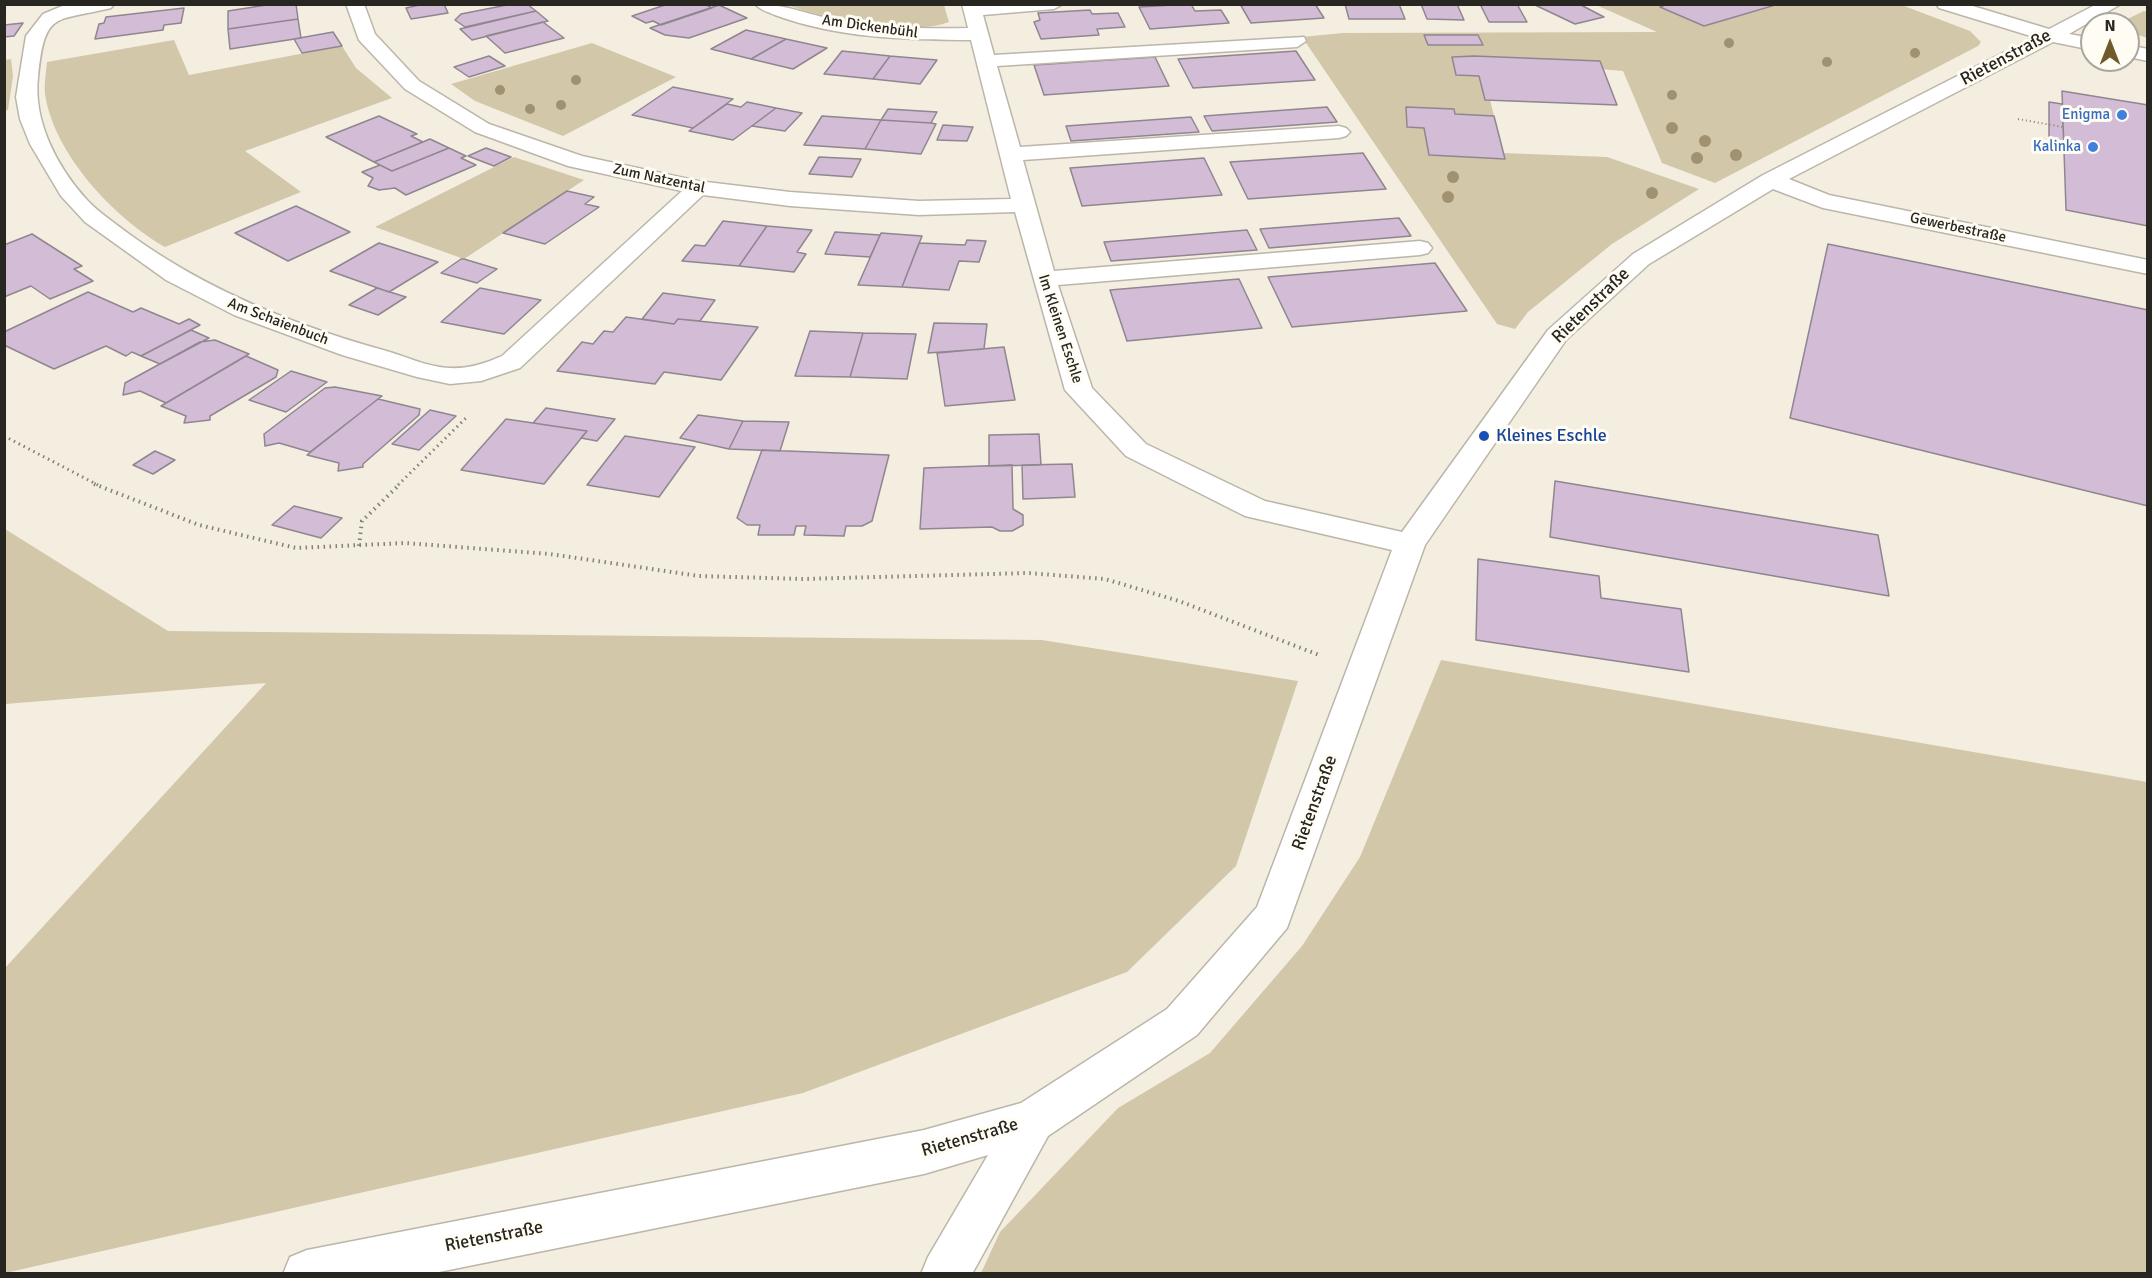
<!DOCTYPE html>
<html>
<head>
<meta charset="utf-8">
<style>
  body { margin:0 }
  #map { position:relative; width:2152px; height:1278px; overflow:hidden; background:#f4eee1; font-family:Signika,sans-serif }
  canvas { display:block }
  .frame { position:absolute; inset:0; border:6px solid #282621; pointer-events:none }
  .north { position:absolute; left:2080px; top:12px; width:60px; height:60px; box-sizing:border-box; background:#fffcf4; border:2px solid #a9a6a0; border-radius:50%; rotate:0deg; font-size:16px; font-weight:700; line-height:24px; text-align:center; color:#282621 }
  .north::after { content:''; display:block; margin:auto; width:21px; height:27px; background:#6d5b29; clip-path:polygon(50% 0,100% 100%,50% 72%,0 100%) }
</style>
</head>
<body>
<div id="map">
<canvas width="2152" height="1278"></canvas>
<div class="frame"></div>
<div class="north">N</div>
</div>
<script>
const c = document.querySelector('canvas').getContext('2d');
c.lineJoin = 'round';
function paint(path, color) {
  c.fillStyle = color;
  c.fill(path, 'evenodd');
}
function stroke(path, color, width, dash) {
  c.strokeStyle = color;
  c.lineWidth = width;
  c.lineCap = dash ? 'butt' : 'round';
  c.setLineDash(dash || []);
  c.stroke(path);
}
function drawText(font, color, halo, rows, align = 'center') {
  c.font = font + ' Signika,sans-serif';
  c.lineWidth = 6;
  c.setLineDash([]);
  c.textBaseline = 'middle';
  c.strokeStyle = halo;
  c.fillStyle = color;
  for (const [text, x, y, turn = 0] of rows) {
    c.save();
    c.translate(x, y);
    c.rotate((+turn || 0) * Math.PI / 180);
    c.textAlign = isNaN(turn) ? turn : align;
    if (halo) c.strokeText(text, 0, 0);
    c.fillText(text, 0, 0);
    c.restore();
  }
}
paint(new Path2D(`
  M 1899,4 L 1970,31 L 1981,42 L 1978,46 L 1715,183 L 1662,163 L 1623,71 L 1452,57 L 1456,75 L 1479,76 L 1485,99 L 1490,100 L 1494,116 L 1455,114 L 1454,109 L 1406,107 L 1407,127 L 1424,128 L 1429,155 L 1504,159 L 1503,153 L 1607,157 L 1699,189 L 1612,244 L 1528,312 L 1515,329 L 1497,324 L 1302,37 L 1343,33 L 1657,32 L 1596,5 L 1668,5 L 1661,7 L 1704,26 L 1779,5 ZM 1424,35 L 1477,35 L 1483,45 L 1429,45 Z
  M 787,5 L 944,5 L 949,22 C 910,37 826,18 787,5 Z
  M 2144,11 L 2147,12 L 2147,38 L 2128,31 L 2128,24 L 2119,23 Z
  M 174,40 L 189,75 L 342,46 L 356,68 L 392,98 L 245,151 L 301,192 L 165,247 C 114,218 54,154 45,94 C 44,84 46,72 47,62 Z
  M 592,43 L 676,77 L 563,136 L 475,101 L 451,84 Z
  M 11,59 L 13,76 L 8,110 L 5,111 L 5,60 Z
  M 514,157 L 584,180 L 464,259 L 375,227 Z
  M 5,529 L 168,631 L 1042,640 L 1298,681 L 1236,866 L 1127,972 L 803,1093 L 5,1273 L 5,968 L 266,683 L 5,704 Z
  M 1441,660 L 2147,782 L 2147,1273 L 981,1273 L 1000,1232 L 1118,1108 L 1210,1053 L 1302,946 L 1360,857 Z`), '#d3c7aa');
const building = new Path2D(`
  M 273,4 L 296,4 L 298,19 L 228,29 L 228,11 Z
  M 424,4 L 444,4 L 448,13 L 411,19 L 406,8 Z
  M 512,4 L 527,4 L 536,11 L 465,27 L 455,20 L 461,14 Z
  M 668,4 L 705,4 L 712,8 L 661,25 L 653,21 L 646,23 L 632,16 Z
  M 1191,4 L 1195,11 L 1221,10 L 1229,23 L 1150,29 L 1139,7 Z
  M 1240,4 L 1315,4 L 1324,18 L 1251,23 Z
  M 1345,4 L 1399,4 L 1405,19 L 1349,19 Z
  M 1421,4 L 1457,4 L 1464,20 L 1427,19 Z
  M 1480,4 L 1517,4 L 1527,22 L 1489,22 Z
  M 1579,4 L 1604,17 L 1575,24 L 1535,5 Z
  M 1668,4 L 1779,4 L 1704,26 L 1660,7 Z
  M 719,5 L 747,18 L 689,38 L 665,35 L 650,28 Z
  M 184,8 L 181,23 L 164,25 L 163,30 L 95,39 L 99,24 L 104,23 L 106,17 Z
  M 1090,10 L 1092,14 L 1118,13 L 1125,27 L 1097,29 L 1099,35 L 1041,39 L 1034,22 L 1040,20 L 1038,13 Z
  M 536,11 L 548,21 L 472,40 L 460,29 Z
  M 298,19 L 301,38 L 230,49 L 228,29 Z
  M 543,22 L 564,38 L 505,53 L 486,36 Z
  M 23,23 L 14,36 L 4,37 L 4,25 Z
  M 746,30 L 786,39 L 751,59 L 711,49 Z
  M 333,32 L 342,46 L 302,53 L 294,39 Z
  M 1424,35 L 1478,35 L 1483,45 L 1428,45 Z
  M 786,39 L 827,48 L 793,69 L 751,59 Z
  M 842,51 L 890,56 L 873,79 L 824,74 Z
  M 1296,51 L 1315,80 L 1193,88 L 1178,59 Z
  M 489,56 L 505,66 L 469,77 L 454,67 Z
  M 890,56 L 937,60 L 920,84 L 873,79 Z
  M 1474,56 L 1600,61 L 1617,105 L 1485,100 L 1479,76 L 1456,75 L 1452,57 Z
  M 1155,57 L 1169,86 L 1044,95 L 1034,65 Z
  M 673,87 L 733,99 L 693,128 L 632,115 Z
  M 2062,91 L 2148,105 L 2148,226 L 2066,210 Z
  M 747,102 L 776,108 L 733,140 L 689,131 L 727,104 L 741,107 Z
  M 2049,102 L 2062,104 L 2064,148 L 2049,146 Z
  M 1327,107 L 1337,122 L 1212,131 L 1204,116 Z
  M 1406,107 L 1454,109 L 1455,114 L 1494,116 L 1505,159 L 1429,155 L 1424,128 L 1407,127 Z
  M 776,108 L 802,113 L 785,131 L 752,126 Z
  M 888,109 L 937,112 L 931,123 L 881,120 Z
  M 379,116 L 417,134 L 411,136 L 423,142 L 374,162 L 326,137 Z
  M 822,116 L 881,120 L 865,149 L 804,145 Z
  M 1191,117 L 1199,132 L 1071,141 L 1066,126 Z
  M 881,120 L 931,123 L 936,124 L 921,154 L 865,149 Z
  M 943,125 L 973,127 L 967,141 L 937,140 Z
  M 430,139 L 449,148 L 392,171 L 374,162 Z
  M 449,148 L 466,156 L 461,158 L 476,165 L 406,195 L 395,188 L 379,190 L 368,186 L 373,178 L 362,172 L 380,165 L 392,171 Z
  M 486,148 L 511,157 L 494,166 L 468,156 Z
  M 1363,153 L 1386,189 L 1248,199 L 1230,162 Z
  M 819,157 L 861,159 L 852,177 L 809,174 Z
  M 1204,158 L 1222,195 L 1082,206 L 1070,168 Z
  M 567,191 L 594,197 L 585,204 L 599,207 L 545,244 L 503,233 Z
  M 296,206 L 350,232 L 288,261 L 235,233 Z
  M 1399,218 L 1411,236 L 1269,248 L 1260,229 Z
  M 723,221 L 767,226 L 739,266 L 682,261 L 695,245 L 705,246 Z
  M 767,226 L 812,230 L 797,252 L 806,254 L 794,272 L 739,266 Z
  M 1247,230 L 1257,250 L 1111,261 L 1104,242 Z
  M 835,232 L 880,235 L 870,257 L 825,254 Z
  M 881,233 L 922,236 L 902,287 L 858,285 Z
  M 32,234 L 82,266 L 74,269 L 93,281 L 50,299 L 31,286 L 4,297 L 4,245 Z
  M 967,240 L 986,241 L 979,262 L 959,261 L 949,290 L 902,287 L 919,243 L 965,245 Z
  M 379,243 L 438,262 L 389,292 L 330,271 Z
  M 1828,244 L 2148,310 L 2148,506 L 1790,418 Z
  M 461,259 L 464,259 L 497,269 L 477,283 L 441,273 Z
  M 1435,263 L 1467,311 L 1292,327 L 1268,277 Z
  M 1239,279 L 1262,328 L 1127,341 L 1110,290 Z
  M 377,288 L 406,297 L 378,315 L 349,305 Z
  M 480,288 L 541,300 L 504,334 L 441,322 Z
  M 88,292 L 133,312 L 141,308 L 179,324 L 189,319 L 200,325 L 141,356 L 132,352 L 126,356 L 106,346 L 54,369 L 4,345 L 4,332 Z
  M 663,293 L 715,300 L 700,321 L 678,319 L 674,324 L 642,319 Z
  M 626,317 L 674,324 L 678,319 L 758,327 L 721,380 L 664,372 L 655,384 L 557,371 L 582,342 L 593,344 L 604,331 L 613,332 Z
  M 934,323 L 987,324 L 984,349 L 928,353 Z
  M 191,330 L 209,338 L 160,364 L 141,356 Z
  M 810,331 L 863,333 L 850,377 L 795,376 Z
  M 863,333 L 916,334 L 907,379 L 850,377 Z
  M 215,340 L 249,354 L 166,403 L 140,391 L 123,395 L 125,383 L 200,342 Z
  M 1004,347 L 1015,400 L 945,406 L 937,353 Z
  M 246,356 L 278,370 L 276,377 L 210,416 L 210,420 L 184,423 L 186,416 L 161,406 Z
  M 291,371 L 327,382 L 286,412 L 249,400 Z
  M 335,387 L 382,396 L 310,452 L 279,443 L 265,446 L 264,434 L 325,388 Z
  M 378,399 L 420,409 L 419,415 L 363,464 L 363,467 L 338,471 L 339,463 L 307,455 Z
  M 546,408 L 615,419 L 597,441 L 581,438 L 587,431 L 533,423 Z
  M 430,410 L 456,416 L 419,450 L 392,444 Z
  M 698,415 L 743,421 L 729,449 L 680,438 Z
  M 506,419 L 587,431 L 544,484 L 461,470 Z
  M 743,421 L 789,422 L 780,451 L 729,449 Z
  M 1039,434 L 1041,465 L 989,466 L 989,435 Z
  M 625,436 L 695,447 L 659,497 L 587,485 Z
  M 762,450 L 889,455 L 872,521 L 862,526 L 846,526 L 844,536 L 804,535 L 806,526 L 796,526 L 794,535 L 758,535 L 760,525 L 747,525 L 737,518 Z
  M 155,451 L 175,460 L 153,474 L 133,465 Z
  M 1072,464 L 1075,497 L 1023,499 L 1022,465 Z
  M 1012,465 L 1013,509 L 1023,515 L 1023,525 L 1012,531 L 1000,531 L 992,527 L 920,529 L 924,468 Z
  M 1555,481 L 1878,535 L 1889,596 L 1550,537 Z
  M 294,506 L 342,518 L 321,538 L 272,525 Z
  M 1478,559 L 1599,576 L 1601,598 L 1681,609 L 1689,672 L 1476,640 Z`);
paint(building, '#d3bcd5');
stroke(building, '#8f8690', 1.5);
const minor = new Path2D(`
  M 67,4 L 114,4 L 111,8 C 54,22 45,10 38,77 C 33,121 57,167 87,200 C 99,213 115,223 129,234 C 206,290 293,325 383,350 C 405,356 427,367 449,368 C 468,369 484,364 502,356 L 682,191 L 568,166 L 475,132 L 405,89 L 359,40 L 346,4 L 364,4 L 375,34 L 419,81 L 489,124 L 582,156 L 698,181 L 790,192 L 919,201 L 1011,199 L 971,40 C 906,40 837,38 775,15 C 768,12 760,10 755,4 C 788,4 810,16 842,21 C 884,28 926,29 968,28 L 962,4 L 1063,4 L 1054,9 L 983,15 L 994,55 L 1304,37 L 1306,41 L 1297,47 L 997,66 L 1020,147 L 1339,126 L 1346,128 L 1350,132 L 1346,136 L 1339,138 L 1023,160 L 1054,271 L 1420,241 L 1428,243 L 1432,248 L 1428,253 L 1420,255 L 1058,285 L 1092,388 L 1146,444 L 1265,501 L 1402,532 L 1548,330 L 1633,254 L 1763,175 L 2034,37 L 1939,8 L 1936,4 L 1966,4 L 2049,29 L 2097,4 L 2121,4 L 2069,34 L 2092,38 L 2092,50 L 2053,42 L 1789,179 L 1829,195 L 2148,260 L 2148,274 L 1823,208 L 1773,189 L 1649,264 L 1566,340 L 1425,545 L 1287,928 L 1197,1035 L 1048,1136 L 972,1274 L 921,1274 L 928,1257 L 988,1155 L 924,1174 L 429,1274 L 283,1274 L 290,1257 L 307,1250 L 924,1130 L 1021,1103 L 1167,1009 L 1257,907 L 1392,550 L 1245,516 L 1126,456 L 1065,390 L 1015,212 L 919,215 L 790,206 L 703,195 L 520,368 L 481,381 L 450,384 L 417,377 L 342,355 L 234,315 L 166,280 L 85,222 L 61,196 L 30,144 L 20,119 L 16,97 L 26,36 L 43,14 Z
  M 2128,45 L 2148,49 L 2148,61 L 2128,57 Z`);
stroke(minor, '#bbb6a9', 3);
stroke(new Path2D(`
  M 2018,119 L 2063,127`), '#848078', 2, [1, 3]);
stroke(new Path2D(`
  M 4,436 L 98,485
  M 398,485 L 468,416`), '#848078', 3, [1.5, 4]);
stroke(new Path2D(`
  M 94,484 L 199,525 L 296,548 L 405,543 L 550,554 L 699,576 L 803,579 L 1028,573 L 1105,579 L 1179,601 L 1319,655
  M 359,546 L 362,521 L 400,484`), '#848078', 4, [1.5, 4.5]);
paint(minor, '#fff');
c.fillStyle = '#a09270';
for (const [x, y, r] of [
  [1729,43,5],
  [1915,53,5],
  [1827,62,5],
  [576,80,5],
  [500,90,5],
  [1672,95,5],
  [561,105,5],
  [530,109,5],
  [1672,128,6],
  [1705,141,6],
  [1736,155,6],
  [1697,158,6],
  [1453,177,6],
  [1652,193,6],
  [1448,197,6]
]) {
  c.beginPath();
  c.arc(x, y, r, 0, 2 * Math.PI);
  c.fill();
}
for (const [x, y, r, color] of [
  [2122,115,6,"#3f7fe0"],
  [2093,147,6,"#3f7fe0"],
  [1484,436,6,"#1a4fb4"]
]) {
  const dot = new Path2D();
  dot.arc(x, y, r, 0, 2 * Math.PI);
  c.fillStyle = color;
  c.fill(dot);
  stroke(dot, '#fffcf4', 2);
}
drawText('15px', '#282621', '#fffcf4', [
  ["Am Dickenbühl",870,27,8],
  ["Zum Natzental",659,179,12],
  ["Gewerbestraße",1958,228,12],
  ["Am Schaienbuch",278,322,21],
  ["Im Kleinen Eschle",1060,329,72]
]);
drawText('15px', '#366cbe', '#fffcf4', [
  ["Enigma",2110,115],
  ["Kalinka",2081,147]
], 'right');
drawText('18px', '#282621', '#fffcf4', [
  ["Rietenstraße",2006,58,-28],
  ["Rietenstraße",1591,306,-44],
  ["Rietenstraße",1315,803,-70],
  ["Rietenstraße",970,1138,-16],
  ["Rietenstraße",494,1237,-11]
]);
drawText('18px', '#164399', '#fffcf4', [
  ["Kleines Eschle",1496,436]
], 'left');
</script>
</body>
</html>
